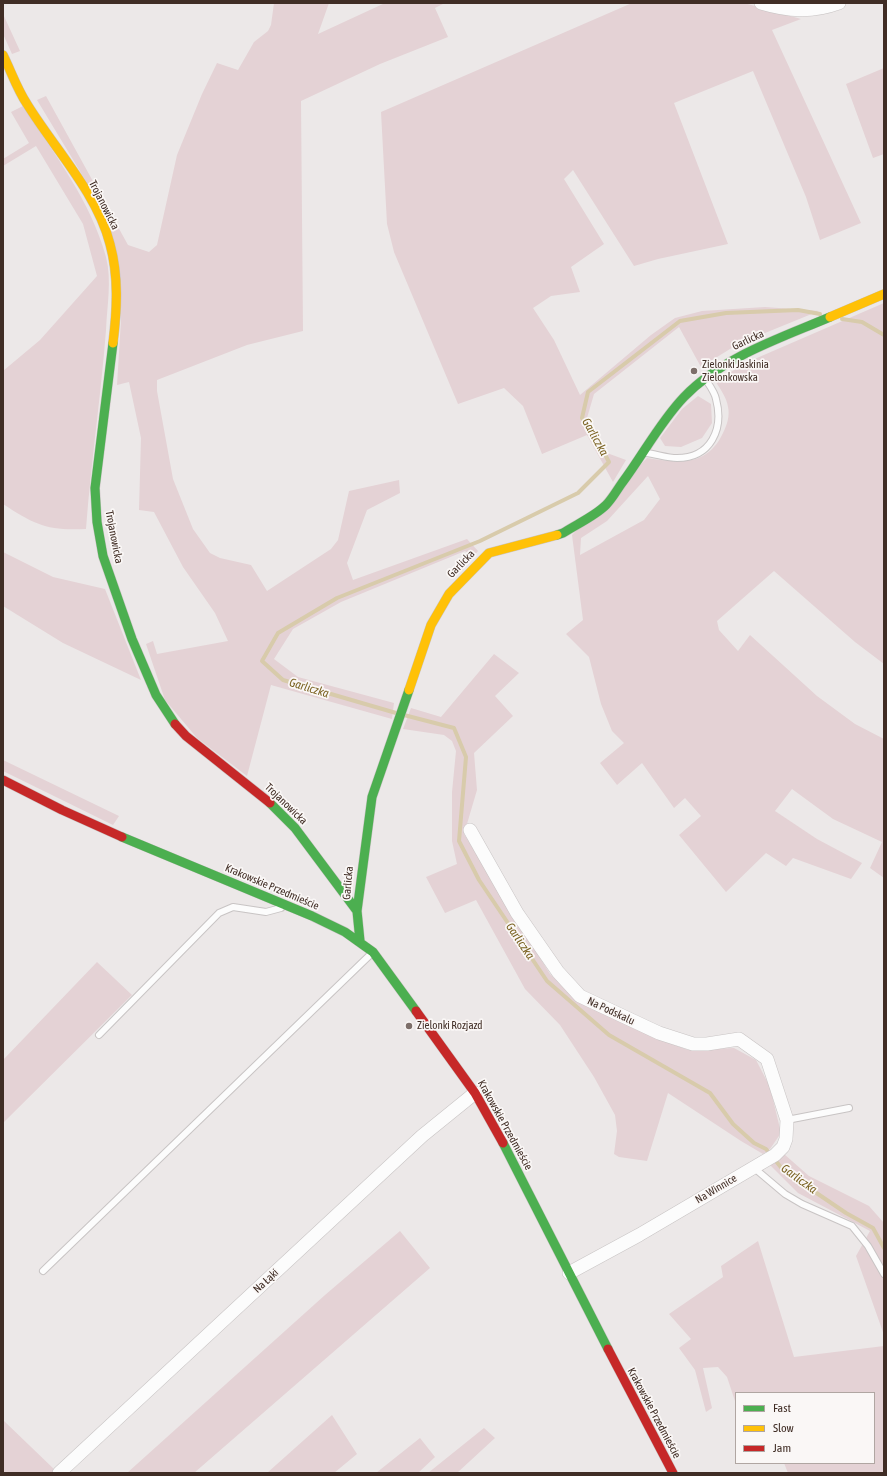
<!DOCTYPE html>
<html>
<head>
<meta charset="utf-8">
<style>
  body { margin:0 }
  #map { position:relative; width:887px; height:1476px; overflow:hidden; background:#ece8e8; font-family:"Asap Condensed",sans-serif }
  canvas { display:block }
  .frame { position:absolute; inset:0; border:4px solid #402d25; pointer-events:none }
  .legend { position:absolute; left:735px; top:1392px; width:140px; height:72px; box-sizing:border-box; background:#faf7f6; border:1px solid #b0a6a2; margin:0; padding:5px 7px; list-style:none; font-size:12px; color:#402d25 }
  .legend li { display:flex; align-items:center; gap:8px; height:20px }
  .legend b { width:20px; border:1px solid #b0a6a2 }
</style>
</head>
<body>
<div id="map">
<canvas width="887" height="1476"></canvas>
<div class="frame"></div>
<ul class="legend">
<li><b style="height:5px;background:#4caf50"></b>Fast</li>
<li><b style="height:5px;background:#ffc107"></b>Slow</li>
<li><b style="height:5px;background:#c62828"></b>Jam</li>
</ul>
</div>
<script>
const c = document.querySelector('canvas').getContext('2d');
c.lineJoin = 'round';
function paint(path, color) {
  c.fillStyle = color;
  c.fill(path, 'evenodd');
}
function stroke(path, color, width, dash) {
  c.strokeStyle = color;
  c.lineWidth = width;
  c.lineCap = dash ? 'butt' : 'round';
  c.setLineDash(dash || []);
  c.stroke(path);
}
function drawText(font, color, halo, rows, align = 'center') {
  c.font = font + ' "Asap Condensed",sans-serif';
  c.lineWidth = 3.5;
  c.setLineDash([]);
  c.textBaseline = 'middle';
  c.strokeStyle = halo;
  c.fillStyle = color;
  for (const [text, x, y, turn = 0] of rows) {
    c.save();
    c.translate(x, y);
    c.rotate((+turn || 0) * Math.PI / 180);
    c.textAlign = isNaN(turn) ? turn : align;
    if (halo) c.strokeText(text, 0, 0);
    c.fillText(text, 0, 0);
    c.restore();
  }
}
paint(new Path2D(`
  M 274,3 L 329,3 L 318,34 L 385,3 L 445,3 L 435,8 L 448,37 L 380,64 L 301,101 L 303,331 L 247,345 L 157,380 L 157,391 L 173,479 L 193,529 L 210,553 L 220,558 L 251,565 L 267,591 L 331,549 L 338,540 L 349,491 L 399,480 L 400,493 L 367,510 L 347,563 L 353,580 L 467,539 L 478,551 L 473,557 L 465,551 L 341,602 L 293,629 L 274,659 L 298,677 L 394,703 L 392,719 L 271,685 L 247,776 L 197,738 L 165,700 L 146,644 L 153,641 L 157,654 L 228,641 L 215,613 L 183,567 L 154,512 L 139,510 L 141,438 L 129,382 L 117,385 L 121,320 L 107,216 L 37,100 L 46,96 L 128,245 L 149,252 L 157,245 L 177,155 L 202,94 L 217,63 L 238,70 L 254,42 L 268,31 L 271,25 Z
  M 632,3 L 744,3 L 801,19 L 772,30 L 861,223 L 820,240 L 806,197 L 753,71 L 674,103 L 728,244 L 658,259 L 634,266 L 573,170 L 564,179 L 604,244 L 571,267 L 580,292 L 551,296 L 533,308 L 554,340 L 580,395 L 651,335 L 675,318 L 702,311 L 765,307 L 819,311 L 738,344 L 701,367 L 679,327 L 594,394 L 587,418 L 607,453 L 626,460 L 613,482 L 587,435 L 542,454 L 523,406 L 504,388 L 458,404 L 394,252 L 387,224 L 381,112 Z
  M 3,14 L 20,51 L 12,54 L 3,34 Z
  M 884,68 L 884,154 L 873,158 L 846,84 Z
  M 23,106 C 54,154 91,201 106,257 C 112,280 107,306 106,330 C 101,396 91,462 86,529 C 48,531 35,525 3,504 L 3,371 L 40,340 L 97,276 L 83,224 L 36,146 L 3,166 L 3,159 L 29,143 L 11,112 Z
  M 884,303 L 884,664 L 855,642 L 774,571 L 717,621 L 719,630 L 738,651 L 750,635 L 817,696 L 855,724 L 884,739 L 884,878 L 870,868 L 882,842 L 833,819 L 792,789 L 775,811 L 817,839 L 862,863 L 851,879 L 793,858 L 786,866 L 766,853 L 726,892 L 679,835 L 701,816 L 685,798 L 674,808 L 642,763 L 617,785 L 600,763 L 624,743 L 612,731 L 601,704 L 589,657 L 566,634 L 583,620 L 572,535 L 647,458 C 679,463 707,467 723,433 C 727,425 730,416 728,407 C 727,398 720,389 716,382 L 743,364 ZM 648,476 L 660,499 L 644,520 L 580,555 L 581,538 L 607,521 Z
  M 698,396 L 711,404 L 712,423 L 702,438 L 681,447 L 665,446 L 660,438 L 682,409 Z
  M 3,552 L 53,577 L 105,589 L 141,680 L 63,643 L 3,606 Z
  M 494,654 L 519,673 L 495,696 L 513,716 L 474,753 L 477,790 L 464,834 L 550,974 L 578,1000 L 657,1038 L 688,1050 L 734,1048 L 756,1060 L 770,1087 L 781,1133 L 770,1149 L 763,1154 L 741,1141 L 668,1093 L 647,1161 L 619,1157 L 614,1154 L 617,1131 L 615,1115 L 594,1077 L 560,1025 L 525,989 L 476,900 L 445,913 L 426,877 L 457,864 L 452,841 L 452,792 L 456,751 L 452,741 L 444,735 L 403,729 L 411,708 L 441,717 Z
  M 3,760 L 119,816 L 113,825 L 3,771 Z
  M 97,962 L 132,995 L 3,1123 L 3,1060 Z
  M 784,1154 L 809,1176 L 869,1206 L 884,1223 L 884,1335 L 856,1256 L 870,1231 L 798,1193 L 770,1165 Z
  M 400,1231 L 430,1268 L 194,1473 L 127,1473 L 325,1295 Z
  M 758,1241 L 794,1357 L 884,1346 L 884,1473 L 788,1473 L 784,1463 L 874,1463 L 874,1393 L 736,1393 L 736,1404 L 727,1377 L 718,1367 L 703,1368 L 712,1408 L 706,1412 L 695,1370 L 679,1348 L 691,1339 L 669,1314 L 723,1277 L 721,1266 Z
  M 332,1415 L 357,1454 L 334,1473 L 267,1473 Z
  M 3,1420 L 56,1471 L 54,1473 L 3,1473 Z
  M 484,1428 L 495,1438 L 457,1473 L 428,1473 Z
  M 420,1438 L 435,1457 L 418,1473 L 376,1473 Z`), '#e4d2d5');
stroke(new Path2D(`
  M 842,319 L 862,322 L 884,335
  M 396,713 L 283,680 L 262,661 L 278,633 L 337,598 L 480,541 L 578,493 L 609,462 L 595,436 L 582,418 L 588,392 L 680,321 L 726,313 L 798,310 L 820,314
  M 404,715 L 454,728 L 466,757 L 459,841 L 479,880 L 547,981 L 609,1035 L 710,1093 L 733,1124 L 754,1143 L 766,1149 L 784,1171 L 846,1213 L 873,1228 L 884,1248`), '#d8cbab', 4);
const lane = new Path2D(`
  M 646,453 C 656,454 667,458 677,458 C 711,458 724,429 716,399 C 715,393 710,386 706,380
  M 99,1035 L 219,913 L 233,907 L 266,912 L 281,908
  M 787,1120 L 849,1108
  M 753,1167 L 785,1194 L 802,1204 L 852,1226 L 868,1246 L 884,1274
  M 43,1271 L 372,953`);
const street = new Path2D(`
  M 761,3 C 788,11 812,13 839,3
  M 470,830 L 517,913 L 558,972 L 580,996 L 659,1033 L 693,1044 L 707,1044 L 739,1039 L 767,1059 L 787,1120 L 786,1139 L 783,1147 L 775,1155 L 639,1235 L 569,1273
  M 59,1473 L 422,1136 L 475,1093`);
const fast = new Path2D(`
  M 113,343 L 95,488 L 97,522 L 103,556 L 132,639 L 156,695 L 175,724
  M 557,535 L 563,533 C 577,524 595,516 606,505 C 612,499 617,490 622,483 C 643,455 660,422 684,397 C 722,357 781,338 830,317
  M 270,803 L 295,828 L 357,911
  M 122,837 L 312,916 L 345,932 L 373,952 L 416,1011
  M 360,941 L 357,911 L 372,797 L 409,690
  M 503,1143 L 608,1349`);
const slow = new Path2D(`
  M 3,55 C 11,71 17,89 27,104 C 54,148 97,193 110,244 C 119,277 117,310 113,343
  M 830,317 L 884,294
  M 409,690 L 431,625 L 449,594 L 489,553 L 557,535`);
const jam = new Path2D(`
  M 175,724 L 186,736 L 270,803
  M 3,780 L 62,810 L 122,837
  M 416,1011 L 475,1093 L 503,1143
  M 608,1349 L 673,1473`);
stroke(lane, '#c8c4c4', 8);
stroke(street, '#c8c4c4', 14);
stroke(fast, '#c8c3c2', 10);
stroke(slow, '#c8c3c2', 10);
stroke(jam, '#c8c3c2', 10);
stroke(lane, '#fcfcfc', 6);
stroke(street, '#fcfcfc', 13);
stroke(fast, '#4caf50', 9);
stroke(slow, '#ffc107', 9);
stroke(jam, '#c62828', 9);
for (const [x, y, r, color] of [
  [694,371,4,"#7c6e69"],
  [409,1026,4,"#7c6e69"]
]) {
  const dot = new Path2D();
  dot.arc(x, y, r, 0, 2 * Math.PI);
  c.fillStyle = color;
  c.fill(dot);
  stroke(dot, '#faf7f6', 1.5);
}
drawText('11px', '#402d25', '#faf7f6', [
  ["Trojanowicka",104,205,63],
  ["Garlicka",748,340,-25],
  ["Trojanowicka",114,537,79],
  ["Garlicka",461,564,-46],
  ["Trojanowicka",286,804,44],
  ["Garlicka",348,883,-85],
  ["Krakowskie Przedmieście",272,887,23],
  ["Na Podskalu",611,1011,25],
  ["Krakowskie Przedmieście",505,1125,61],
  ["Na Winnice",716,1189,-31],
  ["Na Łąki",266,1281,-43],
  ["Krakowskie Przedmieście",654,1413,62]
]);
drawText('11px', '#402d25', '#faf7f6', [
  ["Zielonki Jaskinia",702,365],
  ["Zielonkowska",702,378],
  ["Zielonki Rozjazd",417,1026]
], 'left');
drawText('italic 12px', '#7a6221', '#faf7f6', [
  ["Garliczka",595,437,61],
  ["Garliczka",309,688,17],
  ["Garliczka",520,941,56],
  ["Garliczka",799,1179,36]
]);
</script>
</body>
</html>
